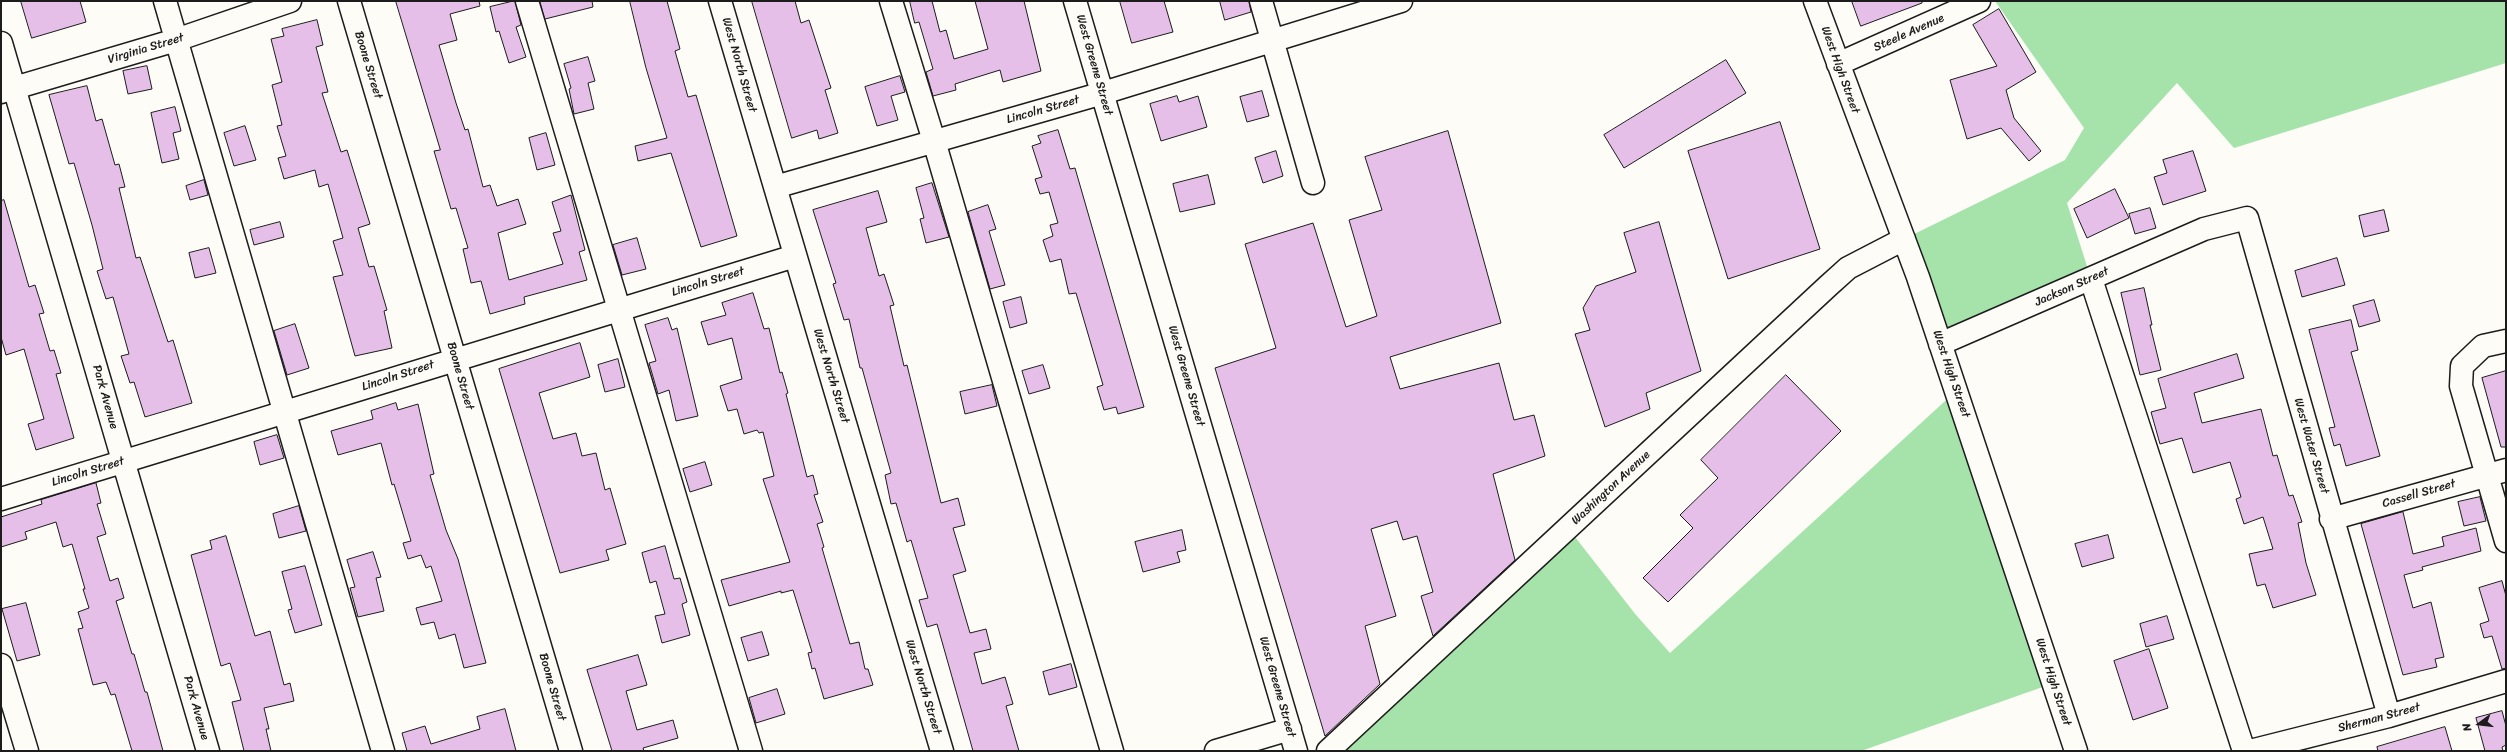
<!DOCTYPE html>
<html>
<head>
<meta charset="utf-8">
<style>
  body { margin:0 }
  #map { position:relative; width:2507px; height:752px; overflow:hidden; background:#fdfcf7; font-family:Sriracha,sans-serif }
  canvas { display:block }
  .frame { position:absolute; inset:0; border:2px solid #1c1c1c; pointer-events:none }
  .north { position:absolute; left:2459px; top:704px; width:40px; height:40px; -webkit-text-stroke:3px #fdfcf7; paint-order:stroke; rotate:255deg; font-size:11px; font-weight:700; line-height:16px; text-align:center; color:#1c1c1c }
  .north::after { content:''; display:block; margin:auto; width:14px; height:18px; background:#1c1c1c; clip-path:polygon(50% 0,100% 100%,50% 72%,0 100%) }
</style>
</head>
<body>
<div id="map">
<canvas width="2507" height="752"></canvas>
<div class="frame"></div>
<div class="north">N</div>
</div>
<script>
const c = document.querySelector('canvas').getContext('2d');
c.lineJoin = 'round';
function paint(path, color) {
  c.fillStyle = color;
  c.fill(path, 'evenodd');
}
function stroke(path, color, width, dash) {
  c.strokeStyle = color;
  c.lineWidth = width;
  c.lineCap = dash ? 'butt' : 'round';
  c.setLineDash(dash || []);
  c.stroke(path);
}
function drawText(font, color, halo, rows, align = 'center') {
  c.font = font + ' Sriracha,sans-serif';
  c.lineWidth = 4;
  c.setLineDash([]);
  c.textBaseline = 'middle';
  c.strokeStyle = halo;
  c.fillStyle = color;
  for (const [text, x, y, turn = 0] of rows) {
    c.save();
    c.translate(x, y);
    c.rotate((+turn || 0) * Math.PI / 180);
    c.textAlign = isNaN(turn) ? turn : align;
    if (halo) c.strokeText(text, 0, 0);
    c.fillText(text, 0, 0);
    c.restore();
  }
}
paint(new Path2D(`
  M 1995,1 L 2506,1 L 2506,63 L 2234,148 L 2177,83 L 2067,203 L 2091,279 L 1940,344 L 1904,239 L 2065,160 L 2084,128 Z
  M 1956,391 L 2054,683 L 1861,751 L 1328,751 L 1568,528 L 1636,615 L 1670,653 Z`), '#a5e3ab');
const building = new Path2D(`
  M 21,1 L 80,1 L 86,22 L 32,38 Z
  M 396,1 L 479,1 L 480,6 L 450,14 L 457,40 L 439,45 L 456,103 L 465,130 L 468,129 L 483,187 L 490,185 L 497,206 L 518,199 L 526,224 L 498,233 L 509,280 L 563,264 L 553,233 L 561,231 L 552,202 L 571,195 L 585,250 L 579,252 L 587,280 L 524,297 L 525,304 L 490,314 L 481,281 L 471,283 L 463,249 L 468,248 L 456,208 L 451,209 L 434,151 L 440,150 Z
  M 515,1 L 521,25 L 516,27 L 526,57 L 509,63 L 499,31 L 496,32 L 490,7 Z
  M 540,1 L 592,1 L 593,7 L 545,19 Z
  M 630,1 L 667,1 L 680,49 L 675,51 L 688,97 L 696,95 L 737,236 L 701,247 L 671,153 L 638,161 L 635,146 L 667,138 L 646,68 Z
  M 752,1 L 795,1 L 801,23 L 809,20 L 831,88 L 825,90 L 838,133 L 819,139 L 817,130 L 792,138 Z
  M 910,1 L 932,1 L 940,32 L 946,30 L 954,59 L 988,49 L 975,1 L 1024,1 L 1041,71 L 1003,82 L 1000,70 L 955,84 L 956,90 L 933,96 L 926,72 L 933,69 L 919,22 L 915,23 Z
  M 1120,1 L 1164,1 L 1173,32 L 1132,43 Z
  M 1220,1 L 1249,1 L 1251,12 L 1225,20 Z
  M 1852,1 L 1922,1 L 1922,3 L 1861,26 Z
  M 1999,9 L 2036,72 L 2006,90 L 2014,118 L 2041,151 L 2029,161 L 2001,128 L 1967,139 L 1950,80 L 1997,66 L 1973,25 Z
  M 317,20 L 323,45 L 316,47 L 328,92 L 322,93 L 341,152 L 347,150 L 370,224 L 358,228 L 369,267 L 374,266 L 387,310 L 384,311 L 392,348 L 355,356 L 333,277 L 343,275 L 333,241 L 343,238 L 328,184 L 319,187 L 315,170 L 284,179 L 278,158 L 286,156 L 277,126 L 282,125 L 272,85 L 282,82 L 271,39 L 284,36 L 282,29 Z
  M 588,57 L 595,81 L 588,83 L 594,109 L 574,114 L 569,89 L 571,88 L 564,64 Z
  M 1726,60 L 1746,93 L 1624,168 L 1604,135 Z
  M 147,66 L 152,89 L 128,94 L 123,71 Z
  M 900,76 L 905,92 L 891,96 L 898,120 L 877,126 L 865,87 Z
  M 87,86 L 96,121 L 102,119 L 115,165 L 119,164 L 125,187 L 119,188 L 136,258 L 140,257 L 168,342 L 173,340 L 192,403 L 145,417 L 134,382 L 130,383 L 121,356 L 129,354 L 113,297 L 106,299 L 97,271 L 103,269 L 92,225 L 74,163 L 69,164 L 49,95 Z
  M 1262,91 L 1269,116 L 1247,122 L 1240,97 Z
  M 1177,96 L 1179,102 L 1198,96 L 1207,127 L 1161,141 L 1150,104 Z
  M 175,107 L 181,131 L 173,133 L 179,159 L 162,163 L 151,113 Z
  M 1780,122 L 1820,249 L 1728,279 L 1688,151 Z
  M 245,126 L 256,160 L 234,166 L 224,133 Z
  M 1058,130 L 1070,169 L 1075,168 L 1144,407 L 1118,414 L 1116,407 L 1104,410 L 1097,387 L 1103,385 L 1076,293 L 1069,294 L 1061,259 L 1050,262 L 1043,240 L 1053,236 L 1050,225 L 1058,223 L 1049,192 L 1040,194 L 1035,179 L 1042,177 L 1032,146 L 1041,143 L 1038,136 Z
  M 1448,131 L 1501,323 L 1390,357 L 1400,389 L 1499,363 L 1514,420 L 1534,415 L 1545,456 L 1493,474 L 1515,560 L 1433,636 L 1421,596 L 1433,592 L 1417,536 L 1403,540 L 1397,521 L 1371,529 L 1396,616 L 1365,626 L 1380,684 L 1325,736 L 1215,368 L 1276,348 L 1245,244 L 1313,223 L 1346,327 L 1377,316 L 1349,220 L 1382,210 L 1365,157 Z
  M 546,133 L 555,165 L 537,170 L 529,138 Z
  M 1276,151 L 1283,176 L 1263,183 L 1255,158 Z
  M 2193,151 L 2206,191 L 2163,205 L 2154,177 L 2167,173 L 2163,160 Z
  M 1208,175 L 1215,204 L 1180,212 L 1173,184 Z
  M 204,180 L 208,195 L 190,200 L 186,186 Z
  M 932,183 L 949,237 L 926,243 L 920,219 L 924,218 L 916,188 Z
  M 2115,189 L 2129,218 L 2087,238 L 2074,209 Z
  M 878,191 L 887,222 L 866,228 L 879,276 L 884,274 L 894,305 L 890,306 L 904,366 L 907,365 L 941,503 L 958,498 L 965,525 L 953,528 L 966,571 L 953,575 L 970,633 L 986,629 L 991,649 L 974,653 L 982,684 L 1005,677 L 1013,704 L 1006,706 L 1019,751 L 973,751 L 937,624 L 927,627 L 919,600 L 928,598 L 911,540 L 907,542 L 896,503 L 891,504 L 885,475 L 891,473 L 862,368 L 860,368 L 849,319 L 844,320 L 833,284 L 836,283 L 813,210 Z
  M 4,200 L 29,287 L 35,285 L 44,313 L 39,314 L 50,351 L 54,350 L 61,373 L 56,374 L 74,438 L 36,450 L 28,424 L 44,419 L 24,349 L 6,355 L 1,337 L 1,201 Z
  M 988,205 L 996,229 L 989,231 L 1005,285 L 990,289 L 968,212 Z
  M 2150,208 L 2156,228 L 2135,234 L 2129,214 Z
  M 2384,210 L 2389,231 L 2364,237 L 2359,216 Z
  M 280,222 L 284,237 L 254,245 L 250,230 Z
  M 1659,222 L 1701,371 L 1646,393 L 1650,409 L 1605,427 L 1575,334 L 1590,330 L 1583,308 L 1596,286 L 1636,272 L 1624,233 Z
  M 637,238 L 646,269 L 622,275 L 613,245 Z
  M 209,248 L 216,273 L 195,278 L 189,253 Z
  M 2337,258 L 2345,285 L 2302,297 L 2295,271 Z
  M 2144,288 L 2152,325 L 2150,325 L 2161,370 L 2140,375 L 2121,293 Z
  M 753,293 L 764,329 L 769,328 L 780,373 L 782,372 L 788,393 L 786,394 L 807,477 L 813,475 L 818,494 L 814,495 L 823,522 L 817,524 L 824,547 L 822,548 L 850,644 L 859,642 L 865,669 L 868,669 L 873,685 L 824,699 L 815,668 L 812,669 L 808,653 L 812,652 L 793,590 L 781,593 L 781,591 L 729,606 L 721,580 L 790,562 L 763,479 L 774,476 L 763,432 L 759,433 L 757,430 L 744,434 L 737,409 L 728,411 L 720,386 L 742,379 L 732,338 L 708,345 L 701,322 L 726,315 L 722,303 Z
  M 1021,297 L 1027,323 L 1010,328 L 1003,302 Z
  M 2374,300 L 2380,321 L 2359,327 L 2353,306 Z
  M 668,318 L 672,330 L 677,328 L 698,416 L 676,421 L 669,390 L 658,394 L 649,363 L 656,361 L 645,325 Z
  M 2351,320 L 2358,350 L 2351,352 L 2380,456 L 2346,466 L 2340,444 L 2334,446 L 2329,428 L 2335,427 L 2309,330 Z
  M 295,324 L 309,368 L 287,375 L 274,331 Z
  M 580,343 L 590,377 L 539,393 L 553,439 L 576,433 L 582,456 L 596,453 L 605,490 L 610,488 L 626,544 L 606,550 L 609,560 L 560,573 L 499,369 Z
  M 2237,354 L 2244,378 L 2194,393 L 2202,423 L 2261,409 L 2273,456 L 2277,455 L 2289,496 L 2293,495 L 2302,522 L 2298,523 L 2306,563 L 2316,595 L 2273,608 L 2265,584 L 2257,586 L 2249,554 L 2273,549 L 2263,517 L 2244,524 L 2236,499 L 2241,497 L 2230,462 L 2193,473 L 2182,438 L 2160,444 L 2151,412 L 2166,408 L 2158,379 Z
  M 618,359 L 625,387 L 605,392 L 598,365 Z
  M 1043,365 L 1050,388 L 1029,394 L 1022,371 Z
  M 2506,371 L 2506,447 L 2501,447 L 2482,378 Z
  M 1786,375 L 1841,431 L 1668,602 L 1643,578 L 1693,528 L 1680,515 L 1718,478 L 1701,460 Z
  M 992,385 L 997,406 L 965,414 L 960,392 Z
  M 396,403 L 398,410 L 418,404 L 434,474 L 430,475 L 446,530 L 458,559 L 486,663 L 464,668 L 455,634 L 439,639 L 434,622 L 421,625 L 416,608 L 442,601 L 431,566 L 426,568 L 421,555 L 408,559 L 403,543 L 411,541 L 394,484 L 392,485 L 381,443 L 338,455 L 331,431 L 373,419 L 371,411 Z
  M 277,435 L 284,458 L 260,465 L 254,442 Z
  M 705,462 L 712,485 L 690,492 L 683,469 Z
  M 96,483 L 101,503 L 97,504 L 106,534 L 97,537 L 110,581 L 118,578 L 124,598 L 116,601 L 132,654 L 134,654 L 145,692 L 147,692 L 163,751 L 132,751 L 115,694 L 111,695 L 106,682 L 93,685 L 78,629 L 83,628 L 78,612 L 89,608 L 83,589 L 85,589 L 72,544 L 63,547 L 56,522 L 25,532 L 27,539 L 1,547 L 1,517 L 42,504 L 41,500 Z
  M 2480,497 L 2486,521 L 2464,526 L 2458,502 Z
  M 299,506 L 306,531 L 279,538 L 273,514 Z
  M 2403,512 L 2413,554 L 2444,546 L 2442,537 L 2476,528 L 2481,551 L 2422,567 L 2423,570 L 2404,575 L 2413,608 L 2431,602 L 2444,657 L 2435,659 L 2437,667 L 2403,675 L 2361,524 Z
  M 1182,530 L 1186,550 L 1177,552 L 1180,562 L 1143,572 L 1135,542 Z
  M 2108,535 L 2114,558 L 2082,567 L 2075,544 Z
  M 226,536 L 255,636 L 270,631 L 284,685 L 290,683 L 294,701 L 264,708 L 269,729 L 266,729 L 271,751 L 244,751 L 232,702 L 241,700 L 230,663 L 221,666 L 191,555 L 212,549 L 210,541 Z
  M 665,546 L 674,579 L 680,578 L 687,602 L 682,604 L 690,635 L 662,643 L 655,616 L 665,614 L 656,581 L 650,583 L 642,553 Z
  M 373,552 L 381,577 L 376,578 L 384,611 L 358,617 L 350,588 L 355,587 L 347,560 Z
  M 305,566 L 322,625 L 295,633 L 288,610 L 292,609 L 282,572 Z
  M 2502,581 L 2506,596 L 2506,668 L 2502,669 L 2492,636 L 2484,638 L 2480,624 L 2489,621 L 2479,588 Z
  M 26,603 L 40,655 L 17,661 L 2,609 Z
  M 2167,616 L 2174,639 L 2146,647 L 2140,624 Z
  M 762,632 L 769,655 L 748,661 L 741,638 Z
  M 2149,649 L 2168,708 L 2133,720 L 2114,661 Z
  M 638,655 L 647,685 L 626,691 L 637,730 L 673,720 L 678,738 L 643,748 L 644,751 L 612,751 L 587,670 Z
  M 1071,664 L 1077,687 L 1049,695 L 1043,672 Z
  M 777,689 L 785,714 L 756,723 L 749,698 Z
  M 505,709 L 516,751 L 407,751 L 402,733 L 425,726 L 431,744 L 480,729 L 477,717 Z
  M 2502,711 L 2506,726 L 2506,745 L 2502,747 L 2503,751 L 2485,751 L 2476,718 Z
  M 2445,727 L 2452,751 L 2378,751 L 2377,747 Z`);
paint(building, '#e5bfe8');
stroke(building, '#1c1c1c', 1);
const minor = new Path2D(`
  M 165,1 L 383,751
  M 349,1 L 571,751
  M 527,1 L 751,751
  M 720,1 L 942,751
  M 891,1 L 934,141 L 1112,751
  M 1075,1 L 1296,751
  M 1261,1 L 1313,183
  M 1815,1 L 1918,277 L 2076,751
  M 1,43 L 208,751
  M 1838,64 L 1979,1
  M 1,92 L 176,40 L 290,1
  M 775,187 L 1103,93 L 1401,1
  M 2091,279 L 2244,751
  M 2506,341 L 2483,346 L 2462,366 L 2461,386 L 2506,541
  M 1940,344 L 2204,229 L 2247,218 L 2389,716
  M 1,499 L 795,256
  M 2331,519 L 2506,470
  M 1,665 L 27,751
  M 1216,751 L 1290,729
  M 1328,751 L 1828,286 L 1848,268 L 1904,239
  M 2250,751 L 2389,716 L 2506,681`);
stroke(minor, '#1c1c1c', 25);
stroke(minor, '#fdfcf7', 22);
drawText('12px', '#1c1c1c', '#fdfcf7', [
  ["Steele Avenue",1909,33,-24],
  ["Virginia Street",146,49,-17],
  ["Boone Street",368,65,73],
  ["West North Street",739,65,74],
  ["West Greene Street",1094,65,74],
  ["West High Street",1840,70,70],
  ["Lincoln Street",1043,110,-16],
  ["Lincoln Street",708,282,-17],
  ["Jackson Street",2072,287,-24],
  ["West High Street",1951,374,71],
  ["Lincoln Street",398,376,-18],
  ["Boone Street",460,376,74],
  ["West North Street",831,376,73],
  ["West Greene Street",1186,376,74],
  ["Park Avenue",105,397,74],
  ["West Water Street",2311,446,74],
  ["Lincoln Street",88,472,-17],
  ["Washington Avenue",1611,488,-43],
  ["Cassell Street",2419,494,-16],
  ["West High Street",2053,682,72],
  ["Boone Street",552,687,74],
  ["West North Street",923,687,73],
  ["West Greene Street",1277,687,74],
  ["Park Avenue",196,708,74],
  ["Sherman Street",2379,718,-15]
]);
</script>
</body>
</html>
